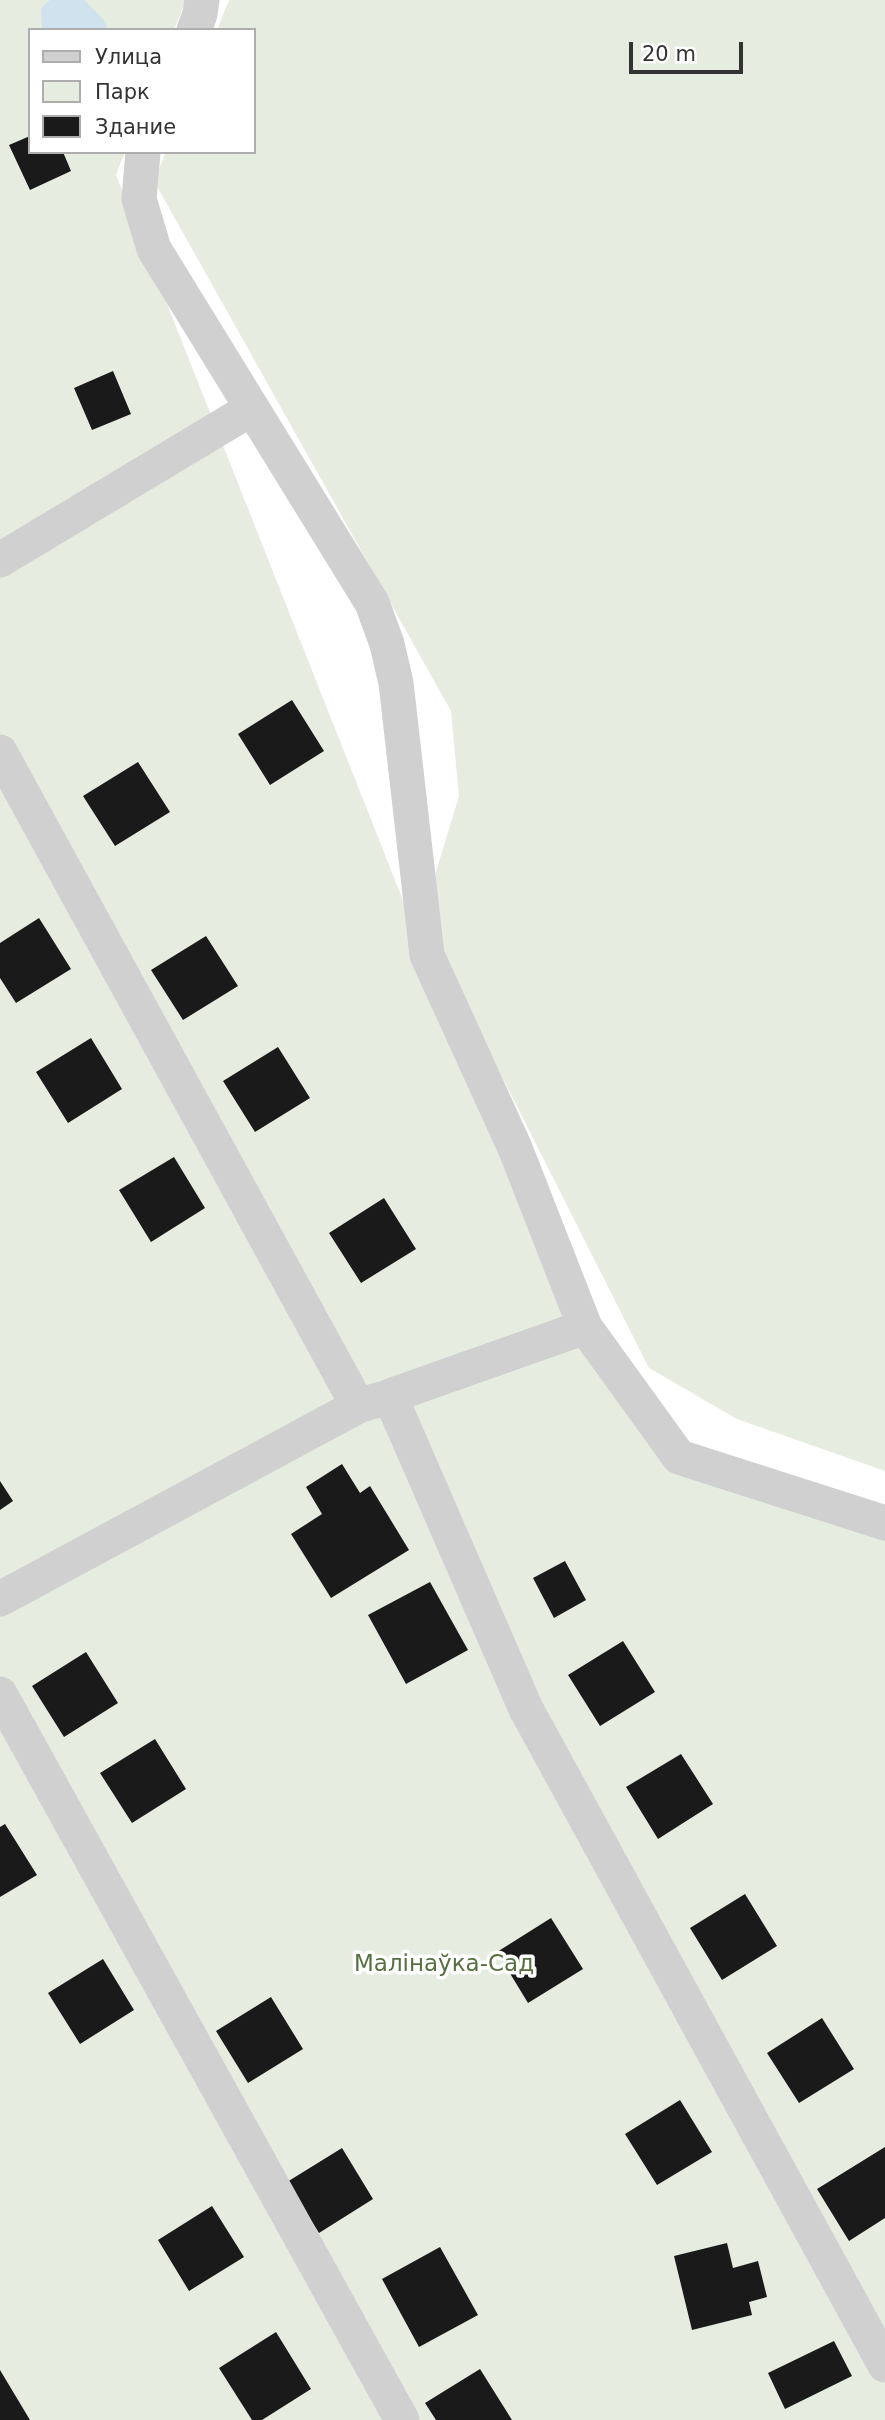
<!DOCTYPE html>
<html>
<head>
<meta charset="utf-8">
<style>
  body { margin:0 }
  #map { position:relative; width:885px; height:2420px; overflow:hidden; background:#fff; font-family:"DejaVu Sans",sans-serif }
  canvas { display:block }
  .legend { position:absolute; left:28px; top:28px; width:228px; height:126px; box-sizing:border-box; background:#fff; border:2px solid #adadad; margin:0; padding:9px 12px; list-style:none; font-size:21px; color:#333 }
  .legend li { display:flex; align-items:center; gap:14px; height:35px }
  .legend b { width:35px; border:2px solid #adadad }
  .scale { position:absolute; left:629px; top:42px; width:114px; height:32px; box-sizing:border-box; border:4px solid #333; border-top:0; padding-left:9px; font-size:21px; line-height:24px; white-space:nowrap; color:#333; -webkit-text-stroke:5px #fff; paint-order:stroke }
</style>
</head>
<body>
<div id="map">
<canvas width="885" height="2420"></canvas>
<ul class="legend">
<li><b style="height:9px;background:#d0d0d0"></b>Улица</li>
<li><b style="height:19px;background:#e6ecdf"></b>Парк</li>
<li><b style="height:19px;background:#1a1a1a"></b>Здание</li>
</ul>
<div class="scale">20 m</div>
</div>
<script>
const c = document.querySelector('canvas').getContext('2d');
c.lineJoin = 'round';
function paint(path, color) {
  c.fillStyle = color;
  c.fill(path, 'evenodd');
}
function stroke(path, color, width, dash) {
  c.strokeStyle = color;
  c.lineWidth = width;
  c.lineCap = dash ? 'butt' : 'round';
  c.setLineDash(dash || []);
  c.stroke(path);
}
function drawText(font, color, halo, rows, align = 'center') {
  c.font = font + ' "DejaVu Sans",sans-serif';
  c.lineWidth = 7;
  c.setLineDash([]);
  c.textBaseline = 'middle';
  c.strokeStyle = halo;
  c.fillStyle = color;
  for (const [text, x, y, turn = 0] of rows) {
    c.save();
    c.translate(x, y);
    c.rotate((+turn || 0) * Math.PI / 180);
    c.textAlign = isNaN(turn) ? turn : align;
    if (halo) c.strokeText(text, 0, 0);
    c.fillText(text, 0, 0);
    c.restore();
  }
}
paint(new Path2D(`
  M 0,0 L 186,0 L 174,30 L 30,30 L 30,152 L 125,152 L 116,175 L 537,1239 L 686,1466 L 885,1523 L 885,2420 L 0,2420 Z
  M 229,0 L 885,0 L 885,1471 L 737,1419 L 649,1368 L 422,918 L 459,796 L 451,711 L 154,181 L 166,152 L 254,152 L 254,30 L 217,30 Z`), '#e6ecdf');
paint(new Path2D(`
  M 50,0 L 84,0 L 103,19 L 108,30 L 42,30 L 41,8 Z`), '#cfe2ee');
paint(new Path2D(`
  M 30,136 L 30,152 L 63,152 L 71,171 L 30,190 L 9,145 Z
  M 113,371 L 131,414 L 92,430 L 74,388 Z
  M 292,700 L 324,751 L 270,785 L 238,734 Z
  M 138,762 L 170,812 L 115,846 L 83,796 Z
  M 39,918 L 71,969 L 16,1003 L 0,978 L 0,943 Z
  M 206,936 L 238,986 L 183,1020 L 151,970 Z
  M 91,1038 L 122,1089 L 68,1123 L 36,1072 Z
  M 278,1047 L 310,1098 L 255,1132 L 223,1081 Z
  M 174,1157 L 205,1208 L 151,1242 L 119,1190 Z
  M 384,1198 L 416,1249 L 361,1283 L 329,1233 Z
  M 342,1464 L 360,1493 L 370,1486 L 409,1550 L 331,1598 L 291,1534 L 322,1514 L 306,1487 Z
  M 0,1481 L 13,1501 L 0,1510 Z
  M 565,1561 L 586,1600 L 554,1618 L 533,1578 Z
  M 430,1582 L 468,1650 L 406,1684 L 368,1615 Z
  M 623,1641 L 655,1692 L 600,1726 L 568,1675 Z
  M 86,1652 L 118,1703 L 64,1737 L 32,1686 Z
  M 155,1739 L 186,1789 L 132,1823 L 100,1773 Z
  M 681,1754 L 713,1804 L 658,1839 L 626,1787 Z
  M 5,1824 L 37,1875 L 0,1897 L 0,1827 Z
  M 745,1894 L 777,1946 L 722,1980 L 690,1928 Z
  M 551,1918 L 583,1969 L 528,2003 L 497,1952 Z
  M 103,1959 L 134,2010 L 80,2044 L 48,1993 Z
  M 271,1997 L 303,2049 L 248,2083 L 216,2031 Z
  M 822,2018 L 854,2069 L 799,2103 L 767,2053 Z
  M 680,2100 L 712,2152 L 657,2185 L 625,2134 Z
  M 885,2147 L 885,2218 L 849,2241 L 817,2189 Z
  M 342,2148 L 373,2199 L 319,2233 L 287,2182 Z
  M 212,2206 L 244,2257 L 189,2291 L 158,2240 Z
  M 727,2243 L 733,2268 L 758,2261 L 767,2297 L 749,2302 L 752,2315 L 692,2330 L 674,2256 Z
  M 440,2247 L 478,2315 L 419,2347 L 382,2279 Z
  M 276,2332 L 311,2389 L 262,2420 L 252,2420 L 219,2368 Z
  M 834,2341 L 852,2376 L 785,2409 L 768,2373 Z
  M 480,2369 L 512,2420 L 436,2420 L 425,2403 Z
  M 0,2370 L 30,2420 L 0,2420 Z`), '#1a1a1a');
stroke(new Path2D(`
  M 194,30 L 200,14 L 202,0
  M 143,152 L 139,199 L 154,249 L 372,603 L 387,644 L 396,683 L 427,955 L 515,1148 L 585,1327 L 679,1457 L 885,1523
  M 0,560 L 251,409
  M 0,752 L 358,1406
  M 585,1327 L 390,1396 L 526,1709 L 885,2365
  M 0,1599 L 358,1406 L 381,1399
  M 0,1694 L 402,2420`), '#d0d0d0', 35);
drawText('23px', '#56703f', '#fff', [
  ["Малінаўка-Сад",444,1965]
]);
</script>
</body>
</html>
